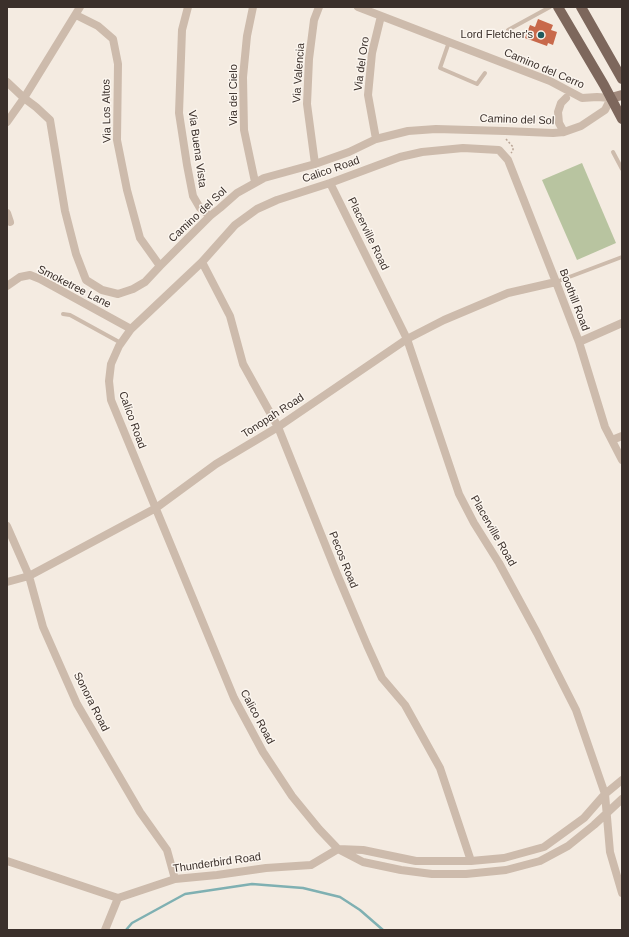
<!DOCTYPE html>
<html>
<head>
<meta charset="utf-8">
<style>
  body { margin:0 }
  #map { position:relative; width:629px; height:937px; overflow:hidden; background:#f4ebe1; font-family:Arial,sans-serif }
  canvas { display:block }
  .frame { position:absolute; inset:0; border:8px solid #3b302b; pointer-events:none }
</style>
</head>
<body>
<div id="map">
<canvas width="629" height="937"></canvas>
<div class="frame"></div>
</div>
<script>
const c = document.querySelector('canvas').getContext('2d');
c.lineJoin = 'round';
function paint(path, color) {
  c.fillStyle = color;
  c.fill(path, 'evenodd');
}
function stroke(path, color, width, dash) {
  c.strokeStyle = color;
  c.lineWidth = width;
  c.lineCap = dash ? 'butt' : 'round';
  c.setLineDash(dash || []);
  c.stroke(path);
}
function drawText(font, color, halo, rows, align = 'center') {
  c.font = font + ' Arial,sans-serif';
  c.lineWidth = 3;
  c.setLineDash([]);
  c.textBaseline = 'middle';
  c.strokeStyle = halo;
  c.fillStyle = color;
  for (const [text, x, y, turn = 0] of rows) {
    c.save();
    c.translate(x, y);
    c.rotate((+turn || 0) * Math.PI / 180);
    c.textAlign = isNaN(turn) ? turn : align;
    if (halo) c.strokeText(text, 0, 0);
    c.fillText(text, 0, 0);
    c.restore();
  }
}
paint(new Path2D(`
  M 582,163 L 616,243 L 577,260 L 542,180 Z`), '#b8c4a0');
stroke(new Path2D(`
  M 126,930 L 132,923 L 185,894 L 252,884 L 303,888 L 340,897 L 360,910 L 383,930`), '#7fb0b2', 2.5);
paint(new Path2D(`
  M 538,19 L 553,25 L 551,30 L 557,32 L 553,45 L 548,43 L 547,46 L 525,38 L 530,25 L 535,27 Z`), '#c8694b');
stroke(new Path2D(`
  M 506,139 L 513,147 L 513,151 L 511,153`), '#b9a596', 1.5, [2, 2]);
stroke(new Path2D(`
  M 508,30 L 550,7
  M 449,42 L 440,68 L 477,84 L 485,73
  M 613,152 L 622,169
  M 556,282 L 622,257
  M 63,314 L 70,315 L 121,343`), '#cdbbac', 4);
stroke(new Path2D(`
  M 188,7 L 182,30 L 179,113 L 187,165 L 193,196 L 200,208 L 210,216
  M 253,7 L 247,36 L 243,77 L 244,130 L 255,182
  M 76,15 L 98,26 L 113,39 L 118,64 L 117,140 L 127,190 L 140,238 L 160,266
  M 7,82 L 24,98 L 36,107 L 50,120 L 65,211 L 76,254 L 86,280 L 102,290 L 118,294 L 133,289 L 145,282 L 160,266 L 210,216 L 220,208 L 237,193 L 264,178 L 315,164 L 349,152 L 376,139 L 408,131 L 436,129 L 505,131 L 553,133 L 564,132 L 581,126 L 605,110 L 611,98 L 597,97 L 582,98 L 550,81 L 358,7
  M 7,122 L 24,98 L 80,7
  M 564,132 L 559,123 L 558,112 L 561,103 L 566,98
  M 376,139 L 368,95 L 372,53 L 381,16
  M 315,164 L 307,104 L 309,59 L 314,20 L 319,7
  M 330,183 L 407,339 L 459,494 L 474,523 L 499,563 L 537,633 L 576,710 L 605,794 L 610,852 L 622,893
  M 7,213 L 10,222
  M 202,262 L 230,316 L 243,364 L 278,427 L 337,574 L 367,645 L 382,678 L 405,705 L 440,768 L 471,861
  M 7,286 L 20,277 L 30,275 L 40,279 L 131,329
  M 579,342 L 622,323
  M 612,440 L 622,436
  M 622,460 L 605,427 L 579,342 L 556,282 L 508,160 L 499,150 L 463,148 L 422,152 L 400,157 L 330,183 L 277,200 L 257,209 L 235,225 L 202,262 L 131,329 L 119,346 L 111,364 L 109,381 L 111,400 L 234,698 L 263,752 L 292,796 L 319,829 L 338,849 L 363,862 L 401,870 L 432,874 L 466,874 L 506,870 L 540,861 L 568,846 L 594,825 L 622,799
  M 7,526 L 29,576 L 43,627 L 77,704 L 140,812 L 167,850 L 175,879
  M 7,582 L 29,576 L 156,508 L 216,464 L 278,427 L 407,339 L 444,320 L 508,293 L 556,282
  M 7,861 L 118,898 L 175,879 L 217,875 L 266,868 L 311,865 L 338,849 L 363,850 L 416,861 L 471,861 L 504,858 L 544,847 L 584,818 L 605,794 L 622,780
  M 105,930 L 118,898`), '#cdbbac', 8);
stroke(new Path2D(`
  M 611,98 L 622,95`), '#a18a7d', 10);
stroke(new Path2D(`
  M 558,7 L 604,85 L 622,119
  M 581,7 L 622,79`), '#7d675c', 10);
for (const [x, y, r, color] of [
  [541,35,4,"#1f5a5e"]
]) {
  const dot = new Path2D();
  dot.arc(x, y, r, 0, 2 * Math.PI);
  c.fillStyle = color;
  c.fill(dot);
  stroke(dot, '#fbf5ee', 1.5);
}
drawText('11px', '#3b302b', '#fbf5ee', [
  ["Lord Fletcher's",533,35]
], 'right');
drawText('11px', '#3b302b', '#fbf5ee', [
  ["Via del Oro",362,64,-82],
  ["Camino del Cerro",544,69,23],
  ["Via Valencia",299,73,-86],
  ["Via del Cielo",234,95,-90],
  ["Via Los Altos",107,111,-91],
  ["Camino del Sol",517,120,2],
  ["Via Buena Vista",197,149,82],
  ["Calico Road",331,170,-19],
  ["Camino del Sol",198,215,-43],
  ["Placerville Road",368,234,64],
  ["Smoketree Lane",74,287,27],
  ["Boothill Road",574,300,69],
  ["Tonopah Road",273,416,-33],
  ["Calico Road",132,420,70],
  ["Placerville Road",493,531,60],
  ["Pecos Road",343,560,68],
  ["Sonora Road",91,702,63],
  ["Calico Road",257,717,62],
  ["Thunderbird Road",217,863,-8]
]);
</script>
</body>
</html>
